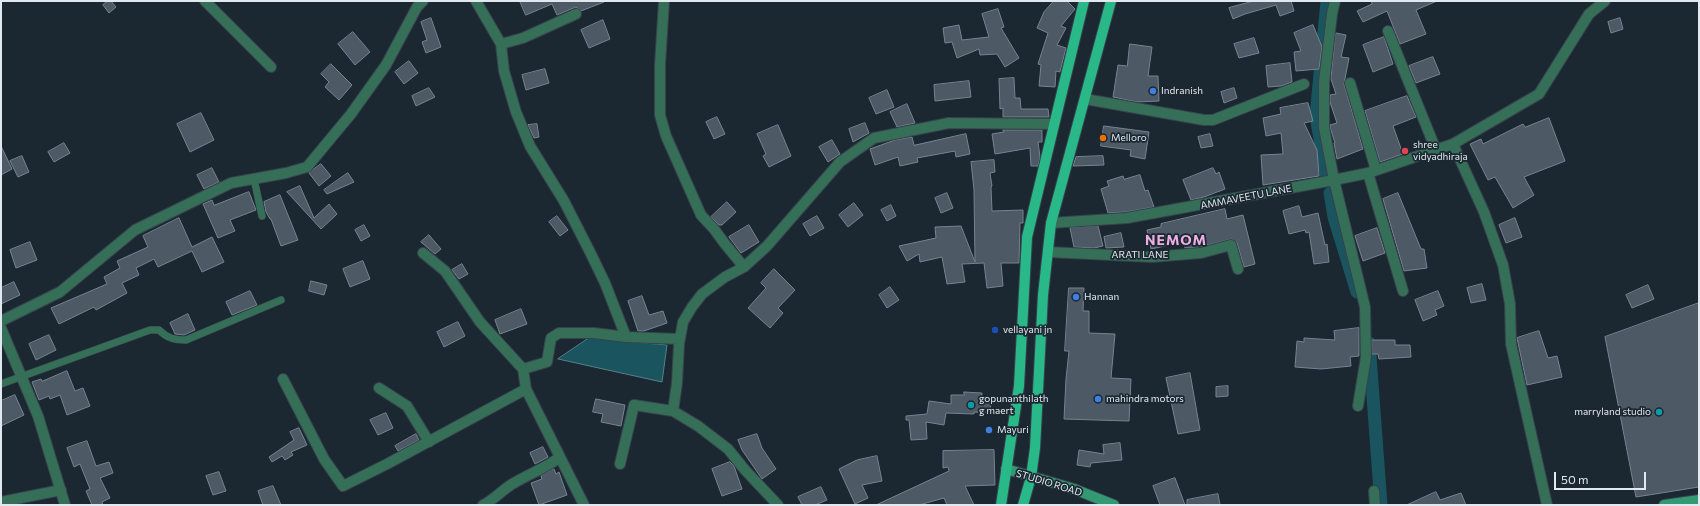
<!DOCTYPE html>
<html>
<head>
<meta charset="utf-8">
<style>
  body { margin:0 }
  #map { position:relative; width:1700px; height:506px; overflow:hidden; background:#1b2731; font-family:Commissioner,sans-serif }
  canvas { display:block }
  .frame { position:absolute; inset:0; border:2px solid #e1e8ef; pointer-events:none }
  .scale { position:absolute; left:1554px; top:472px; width:92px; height:18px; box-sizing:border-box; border:2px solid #e1e8ef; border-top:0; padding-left:5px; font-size:12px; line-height:14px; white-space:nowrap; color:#e1e8ef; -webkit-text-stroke:3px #1b2731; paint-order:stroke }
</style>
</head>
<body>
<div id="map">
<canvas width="1700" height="506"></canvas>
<div class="frame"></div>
<div class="scale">50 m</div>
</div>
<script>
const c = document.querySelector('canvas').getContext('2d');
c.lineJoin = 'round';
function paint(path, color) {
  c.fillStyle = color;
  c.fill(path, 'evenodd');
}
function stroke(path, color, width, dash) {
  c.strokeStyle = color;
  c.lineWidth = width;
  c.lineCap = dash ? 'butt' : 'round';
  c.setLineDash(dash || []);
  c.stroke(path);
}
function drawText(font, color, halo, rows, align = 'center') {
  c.font = font + ' Commissioner,sans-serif';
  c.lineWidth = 3.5;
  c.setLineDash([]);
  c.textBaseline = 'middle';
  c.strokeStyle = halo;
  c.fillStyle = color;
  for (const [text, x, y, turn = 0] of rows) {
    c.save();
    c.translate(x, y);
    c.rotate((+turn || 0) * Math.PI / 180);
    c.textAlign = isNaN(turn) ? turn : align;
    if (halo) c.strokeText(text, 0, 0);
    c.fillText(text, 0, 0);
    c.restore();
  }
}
const water = new Path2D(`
  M 589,338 L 667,345 L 662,382 L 558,359 Z`);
paint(water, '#1a555f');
stroke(water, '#56818a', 1);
stroke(new Path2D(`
  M 1326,173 L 1316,116 L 1327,1
  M 1330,193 L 1334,217 L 1357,292
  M 1369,343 L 1381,505`), '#1a555f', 13);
const building = new Path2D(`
  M 108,1 L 111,1 L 116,7 L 109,13 L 103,5 Z
  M 520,1 L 604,1 L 604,2 L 581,11 L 576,7 L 557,15 L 552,4 L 526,15 Z
  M 1054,1 L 1067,1 L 1075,9 L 1061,26 L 1066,28 L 1057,45 L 1066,48 L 1060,72 L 1056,71 L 1055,87 L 1039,86 L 1041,65 L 1038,64 L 1048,33 L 1037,28 L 1044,12 Z
  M 1254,1 L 1291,1 L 1294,11 L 1280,16 L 1276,5 L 1245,14 L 1233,19 L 1229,8 Z
  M 1371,1 L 1437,1 L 1416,10 L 1426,34 L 1400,44 L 1387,11 L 1363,22 L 1357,11 L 1372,4 Z
  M 998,9 L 1004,27 L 1001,28 L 1019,58 L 1005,67 L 997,54 L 980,55 L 979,49 L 957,58 L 952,42 L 945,43 L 943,28 L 959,25 L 962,40 L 989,37 L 982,14 Z
  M 431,18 L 441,47 L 426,53 L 422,42 L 427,40 L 421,22 Z
  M 1620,18 L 1623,29 L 1611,33 L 1608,22 Z
  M 603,20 L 610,39 L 589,48 L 581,30 Z
  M 1313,25 L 1322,47 L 1319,69 L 1296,71 L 1294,52 L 1301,51 L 1294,33 Z
  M 353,32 L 370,52 L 355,65 L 338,44 Z
  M 1336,33 L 1346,35 L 1341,57 L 1349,58 L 1344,84 L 1363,149 L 1337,159 L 1334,143 L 1335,143 L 1330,127 L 1330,125 L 1337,123 L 1330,102 L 1330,95 L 1336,94 L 1331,79 Z
  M 1384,37 L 1393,64 L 1373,72 L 1363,45 Z
  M 1254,38 L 1259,53 L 1239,58 L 1234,44 Z
  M 1130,44 L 1152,47 L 1148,76 L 1158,76 L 1159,101 L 1137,102 L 1113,97 L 1118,65 L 1127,66 Z
  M 1433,57 L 1440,74 L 1416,83 L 1409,66 Z
  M 409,61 L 418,73 L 404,84 L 395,72 Z
  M 1290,63 L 1292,82 L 1281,86 L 1268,87 L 1266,66 Z
  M 331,64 L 352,85 L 339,100 L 325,87 L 329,82 L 321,74 Z
  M 545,69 L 549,83 L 526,90 L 522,75 Z
  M 1014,78 L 1015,98 L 1020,98 L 1021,109 L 1048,109 L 1049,117 L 1003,117 L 1003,108 L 1000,109 L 999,79 Z
  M 969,81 L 971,97 L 935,101 L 934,85 Z
  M 429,88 L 435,97 L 416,106 L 412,96 Z
  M 1234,88 L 1237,98 L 1224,103 L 1221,92 Z
  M 887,90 L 894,107 L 876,114 L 869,98 Z
  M 1407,96 L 1416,117 L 1393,126 L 1403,154 L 1380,162 L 1365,111 Z
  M 1308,103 L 1313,121 L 1304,123 L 1317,150 L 1319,176 L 1263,185 L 1261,155 L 1283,154 L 1281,133 L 1266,136 L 1263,118 L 1281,114 L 1280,108 Z
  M 907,104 L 915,123 L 897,127 L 890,112 Z
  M 201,113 L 214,140 L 190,152 L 177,124 Z
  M 717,117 L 725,134 L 714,139 L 706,122 Z
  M 1549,118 L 1565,161 L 1524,177 L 1534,195 L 1513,208 L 1495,177 L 1488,180 L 1470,144 L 1481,139 L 1483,144 L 1523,124 L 1525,127 Z
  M 865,123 L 869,133 L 853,142 L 849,129 Z
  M 537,124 L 539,137 L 534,138 L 528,125 Z
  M 778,125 L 791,156 L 769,167 L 763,156 L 766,154 L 757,134 Z
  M 1104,126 L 1149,132 L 1145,159 L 1130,156 L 1131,150 L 1101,146 Z
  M 1003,130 L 1042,130 L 1042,142 L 1038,142 L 1040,157 L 1038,166 L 1031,166 L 1030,148 L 995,154 L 992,134 L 1004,132 Z
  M 966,134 L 970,154 L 956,157 L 955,151 L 917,158 L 918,162 L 900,166 L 898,157 L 875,165 L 870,149 L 895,140 L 912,137 L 914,145 Z
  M 1210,134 L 1213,146 L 1201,148 L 1198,137 Z
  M 832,140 L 840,154 L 828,162 L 819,147 Z
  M 64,143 L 70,153 L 54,162 L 48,152 Z
  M 1,146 L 12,169 L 1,175 Z
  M 22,156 L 29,172 L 18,177 L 10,161 Z
  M 1103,156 L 1104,165 L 1073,166 L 1076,157 Z
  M 994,160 L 995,172 L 990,173 L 992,186 L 991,187 L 992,211 L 1023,210 L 1023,223 L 1020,223 L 1019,263 L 1001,263 L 1003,286 L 987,288 L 984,263 L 962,264 L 965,282 L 947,284 L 942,257 L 920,262 L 919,254 L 907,261 L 899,246 L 936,238 L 935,227 L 961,226 L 975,262 L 974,190 L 971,162 Z
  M 321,164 L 331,176 L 319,186 L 309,173 Z
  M 212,168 L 219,182 L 204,189 L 197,175 Z
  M 1213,168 L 1216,174 L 1219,172 L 1225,189 L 1204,197 L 1191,200 L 1183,180 Z
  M 348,173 L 354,182 L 327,194 L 324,190 Z
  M 1140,175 L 1145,191 L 1148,190 L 1154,207 L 1126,212 L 1108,213 L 1101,189 L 1109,186 L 1107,181 L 1123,176 L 1124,179 Z
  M 300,186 L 314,218 L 329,204 L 337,214 L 321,229 L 287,192 Z
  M 249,192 L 256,210 L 230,220 L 235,231 L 218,238 L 203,204 L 212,200 L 214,205 Z
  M 947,193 L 953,208 L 941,213 L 935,198 Z
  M 1398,193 L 1421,249 L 1424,249 L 1427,268 L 1404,271 L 1383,199 Z
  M 280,195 L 298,240 L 281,246 L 271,219 L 270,219 L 266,212 L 264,202 Z
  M 727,202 L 736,212 L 722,225 L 719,225 L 711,217 Z
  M 854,203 L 863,215 L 848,227 L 839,215 Z
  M 891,205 L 896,216 L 887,221 L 881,210 Z
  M 1299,206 L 1302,217 L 1318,213 L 1325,245 L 1327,244 L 1329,262 L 1314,264 L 1309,232 L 1306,233 L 1305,230 L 1289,234 L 1283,211 Z
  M 1225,209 L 1227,219 L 1243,215 L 1255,264 L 1244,267 L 1237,243 L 1232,239 L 1200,247 L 1185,248 L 1184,242 L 1151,249 L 1147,230 L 1161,227 L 1161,224 Z
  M 557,216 L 568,230 L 560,236 L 549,222 Z
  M 817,216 L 824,228 L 810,236 L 803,224 Z
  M 179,218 L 192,247 L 212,237 L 224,262 L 202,272 L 192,251 L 158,267 L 154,259 L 136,268 L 139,275 L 122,283 L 127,293 L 96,310 L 94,307 L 59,324 L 51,308 L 107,284 L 104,277 L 120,268 L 117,261 L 148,247 L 143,236 Z
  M 1515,218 L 1522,237 L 1506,243 L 1499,225 Z
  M 364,225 L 370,236 L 361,241 L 355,230 Z
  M 749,225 L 759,242 L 741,253 L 729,237 Z
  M 1098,226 L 1103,246 L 1094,248 L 1074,247 L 1070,228 Z
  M 1377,228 L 1385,253 L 1363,261 L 1355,236 Z
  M 1121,233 L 1124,247 L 1106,248 L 1104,237 Z
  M 429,235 L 441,249 L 435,254 L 421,242 Z
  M 30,242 L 37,260 L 16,268 L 10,250 Z
  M 363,261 L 370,279 L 350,287 L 343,269 Z
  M 462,264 L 468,274 L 459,279 L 452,270 Z
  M 774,269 L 795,290 L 778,308 L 783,313 L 770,328 L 748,308 L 766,288 L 761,283 Z
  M 311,281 L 327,285 L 324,295 L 309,291 Z
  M 14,282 L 20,295 L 1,304 L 1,288 Z
  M 1482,284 L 1486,300 L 1471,303 L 1467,288 Z
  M 1648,285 L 1654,299 L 1632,308 L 1626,295 Z
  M 890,287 L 899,300 L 887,308 L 879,295 Z
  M 1069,288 L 1084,288 L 1083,311 L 1089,311 L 1089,333 L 1115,334 L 1111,378 L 1131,379 L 1129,421 L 1064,419 L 1066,379 L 1069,351 L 1065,351 Z
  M 250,291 L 257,305 L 232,315 L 226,302 Z
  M 1438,291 L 1444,306 L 1435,310 L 1437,315 L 1423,321 L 1415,300 Z
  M 642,296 L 649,315 L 663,311 L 667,323 L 644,331 L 638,331 L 628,301 Z
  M 1699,303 L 1699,487 L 1636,497 L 1605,337 Z
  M 521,309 L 527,324 L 500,334 L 495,320 Z
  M 188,314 L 195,330 L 184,335 L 175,334 L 170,323 Z
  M 458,322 L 465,336 L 444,347 L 437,332 Z
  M 1359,328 L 1359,356 L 1350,357 L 1351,366 L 1321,369 L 1295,367 L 1297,341 L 1304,342 L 1304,338 L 1335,340 L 1334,331 Z
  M 1539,331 L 1548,358 L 1557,356 L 1562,377 L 1527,385 L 1517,338 Z
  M 49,335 L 56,350 L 36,360 L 29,344 Z
  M 1372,340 L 1395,340 L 1395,345 L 1410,345 L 1411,357 L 1379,359 L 1378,354 L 1372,354 Z
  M 67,371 L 75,391 L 83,388 L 90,406 L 67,415 L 60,395 L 50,399 L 49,396 L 39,400 L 32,382 L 41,379 L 42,381 Z
  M 1190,373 L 1200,430 L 1178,434 L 1166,378 Z
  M 1228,386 L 1228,396 L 1216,397 L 1216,387 Z
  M 964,392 L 982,393 L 982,398 L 991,399 L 990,413 L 974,412 L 974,414 L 946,413 L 944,425 L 926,422 L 927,439 L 911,440 L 909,420 L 906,420 L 906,416 L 927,414 L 929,401 L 951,404 L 951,395 L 964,395 Z
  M 15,395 L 24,415 L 1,426 L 1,401 Z
  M 596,399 L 625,405 L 621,426 L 601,422 L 603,414 L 593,412 Z
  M 386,413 L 393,428 L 378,435 L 370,420 Z
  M 299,428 L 307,445 L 291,452 L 293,455 L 285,460 L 282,456 L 272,462 L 269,457 L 294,440 L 290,432 Z
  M 416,434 L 419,440 L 398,451 L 395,446 Z
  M 757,434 L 762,448 L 776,469 L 762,479 L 742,450 L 738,440 Z
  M 87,441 L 96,466 L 109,462 L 113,473 L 100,478 L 110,498 L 102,502 L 103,505 L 92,505 L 86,491 L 90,489 L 80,464 L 74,467 L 67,448 Z
  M 1120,443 L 1122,460 L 1091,463 L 1090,467 L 1077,465 L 1079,450 L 1104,454 L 1103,445 Z
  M 543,447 L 548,457 L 535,464 L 530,453 Z
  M 994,450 L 995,485 L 965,486 L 974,505 L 947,505 L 944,498 L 919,505 L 876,505 L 949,471 L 948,467 L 943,468 L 943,451 Z
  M 877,456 L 882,481 L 862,485 L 868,498 L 855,504 L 839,469 L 857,460 Z
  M 730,462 L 734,466 L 742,489 L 722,496 L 712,469 Z
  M 554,469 L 556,474 L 559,472 L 567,495 L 539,505 L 531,483 L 542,479 L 541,476 Z
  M 219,472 L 226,491 L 213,495 L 206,476 Z
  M 1175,478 L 1185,505 L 1160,505 L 1153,486 Z
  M 273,486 L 281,505 L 263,505 L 258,491 Z
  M 821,487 L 827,500 L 815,505 L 802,505 L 798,497 Z
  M 1436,492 L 1440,500 L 1461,493 L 1466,505 L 1407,505 Z
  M 1218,494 L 1220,505 L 1187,505 L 1187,500 Z`);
paint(building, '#4d5a66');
stroke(building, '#768490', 1);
const lane = new Path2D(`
  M 254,179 L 262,216
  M 1,384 L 150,330 L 159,330 C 167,338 174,340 186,340 L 281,300`);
const street = new Path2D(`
  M 205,1 L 271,67
  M 476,1 L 501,44
  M 664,1 L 660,65 L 660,115 L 666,136 L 701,215 L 714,229 L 725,244 L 744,267
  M 1335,1 L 1332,14 L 1324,82 L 1324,128 L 1334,180 L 1365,307 L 1366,357 L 1358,406
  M 576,14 L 523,38 L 501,44 L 504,71 L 516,112 L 530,146 L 564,201 L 590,252 L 605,283 L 626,337
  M 1388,31 L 1436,150
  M 1350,83 L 1376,170
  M 1085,99 L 1204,120 L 1213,120 L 1304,84
  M 1453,144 L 1484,212 L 1503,265 L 1510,304 L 1511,344 L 1547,505
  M 1368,173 L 1403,291
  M 1051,223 L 1127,218 L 1334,180 L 1368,173 L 1453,144 L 1539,94 L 1589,14 L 1605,1
  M 1048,252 L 1152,257 L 1201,253 L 1231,245 L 1238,269
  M 423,253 L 445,271 L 480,322 L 523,369
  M 1,321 L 60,292 L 135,230 L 231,183 L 286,173 L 307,167 L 351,114 L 386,65 L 417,7 L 423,1
  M 1,328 L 38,416 L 65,505
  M 283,379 L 324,459 L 343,486 L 387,464 L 526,389
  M 379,388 L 407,406 L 429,442
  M 673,411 L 677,383 L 679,344 L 683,322 L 692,307 L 702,294 L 725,277 L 744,267 L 767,246 L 840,162 L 874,138 L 949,123 L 1054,124
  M 620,464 L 634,405 L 673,411 L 698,426 L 728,449 L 745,470 L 778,505
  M 1374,491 L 1375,505
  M 1,502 L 61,490
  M 483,505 C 495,499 503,489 514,483 C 529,474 546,468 560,457
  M 584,505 L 526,389 L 523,369 L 547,362 L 551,338 L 559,333 L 594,333 L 626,337 L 680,339`);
const secondary = new Path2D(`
  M 1006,469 L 1074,489 L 1114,505
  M 1664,505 L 1699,500`);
const primary = new Path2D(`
  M 1001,505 L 1019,386 L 1027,237 L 1084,1
  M 1023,505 L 1031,477 L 1035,448 L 1043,295 L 1051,223 L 1111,1`);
stroke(lane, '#37424c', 8);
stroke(street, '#37424c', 12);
stroke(secondary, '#37424c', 12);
stroke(primary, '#37424c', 12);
stroke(lane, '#356f57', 7);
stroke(street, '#356f57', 10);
stroke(secondary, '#329973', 10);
stroke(primary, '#29b988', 10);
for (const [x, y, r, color] of [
  [1153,91,4,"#3f7fe0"],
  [1103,138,4,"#e8710a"],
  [1405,151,4,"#e0444e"],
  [1076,297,4,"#3f7fe0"],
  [995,330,4,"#1a4fb4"],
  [1098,399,4,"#3f7fe0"],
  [971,405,4,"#0f9aa8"],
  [1659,412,4,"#0f9aa8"],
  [989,430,4,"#3f7fe0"]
]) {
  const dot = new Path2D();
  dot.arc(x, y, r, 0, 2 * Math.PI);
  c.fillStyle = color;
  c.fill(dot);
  stroke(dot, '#1b2731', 1.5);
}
drawText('10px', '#e1e8ef', '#1b2731', [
  ["Indranish",1161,91],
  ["Melloro",1111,138],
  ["shree",1413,145],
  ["vidyadhiraja",1413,157],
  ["Hannan",1084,297],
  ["vellayani jn",1003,330],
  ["gopunanthilath",979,399],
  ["g maert",979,411],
  ["mahindra motors",1106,399],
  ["marryland studio",1651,412,"right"],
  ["Mayuri",997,430]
], 'left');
drawText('10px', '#e1e8ef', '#1b2731', [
  ["AMMAVEETU LANE",1246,197,-11],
  ["ARATI LANE",1140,255],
  ["STUDIO ROAD",1049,483,17]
]);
c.letterSpacing = '1px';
drawText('bold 14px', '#edaee3', '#1b2731', [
  ["NEMOM",1176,240]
]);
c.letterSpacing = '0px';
</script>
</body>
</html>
